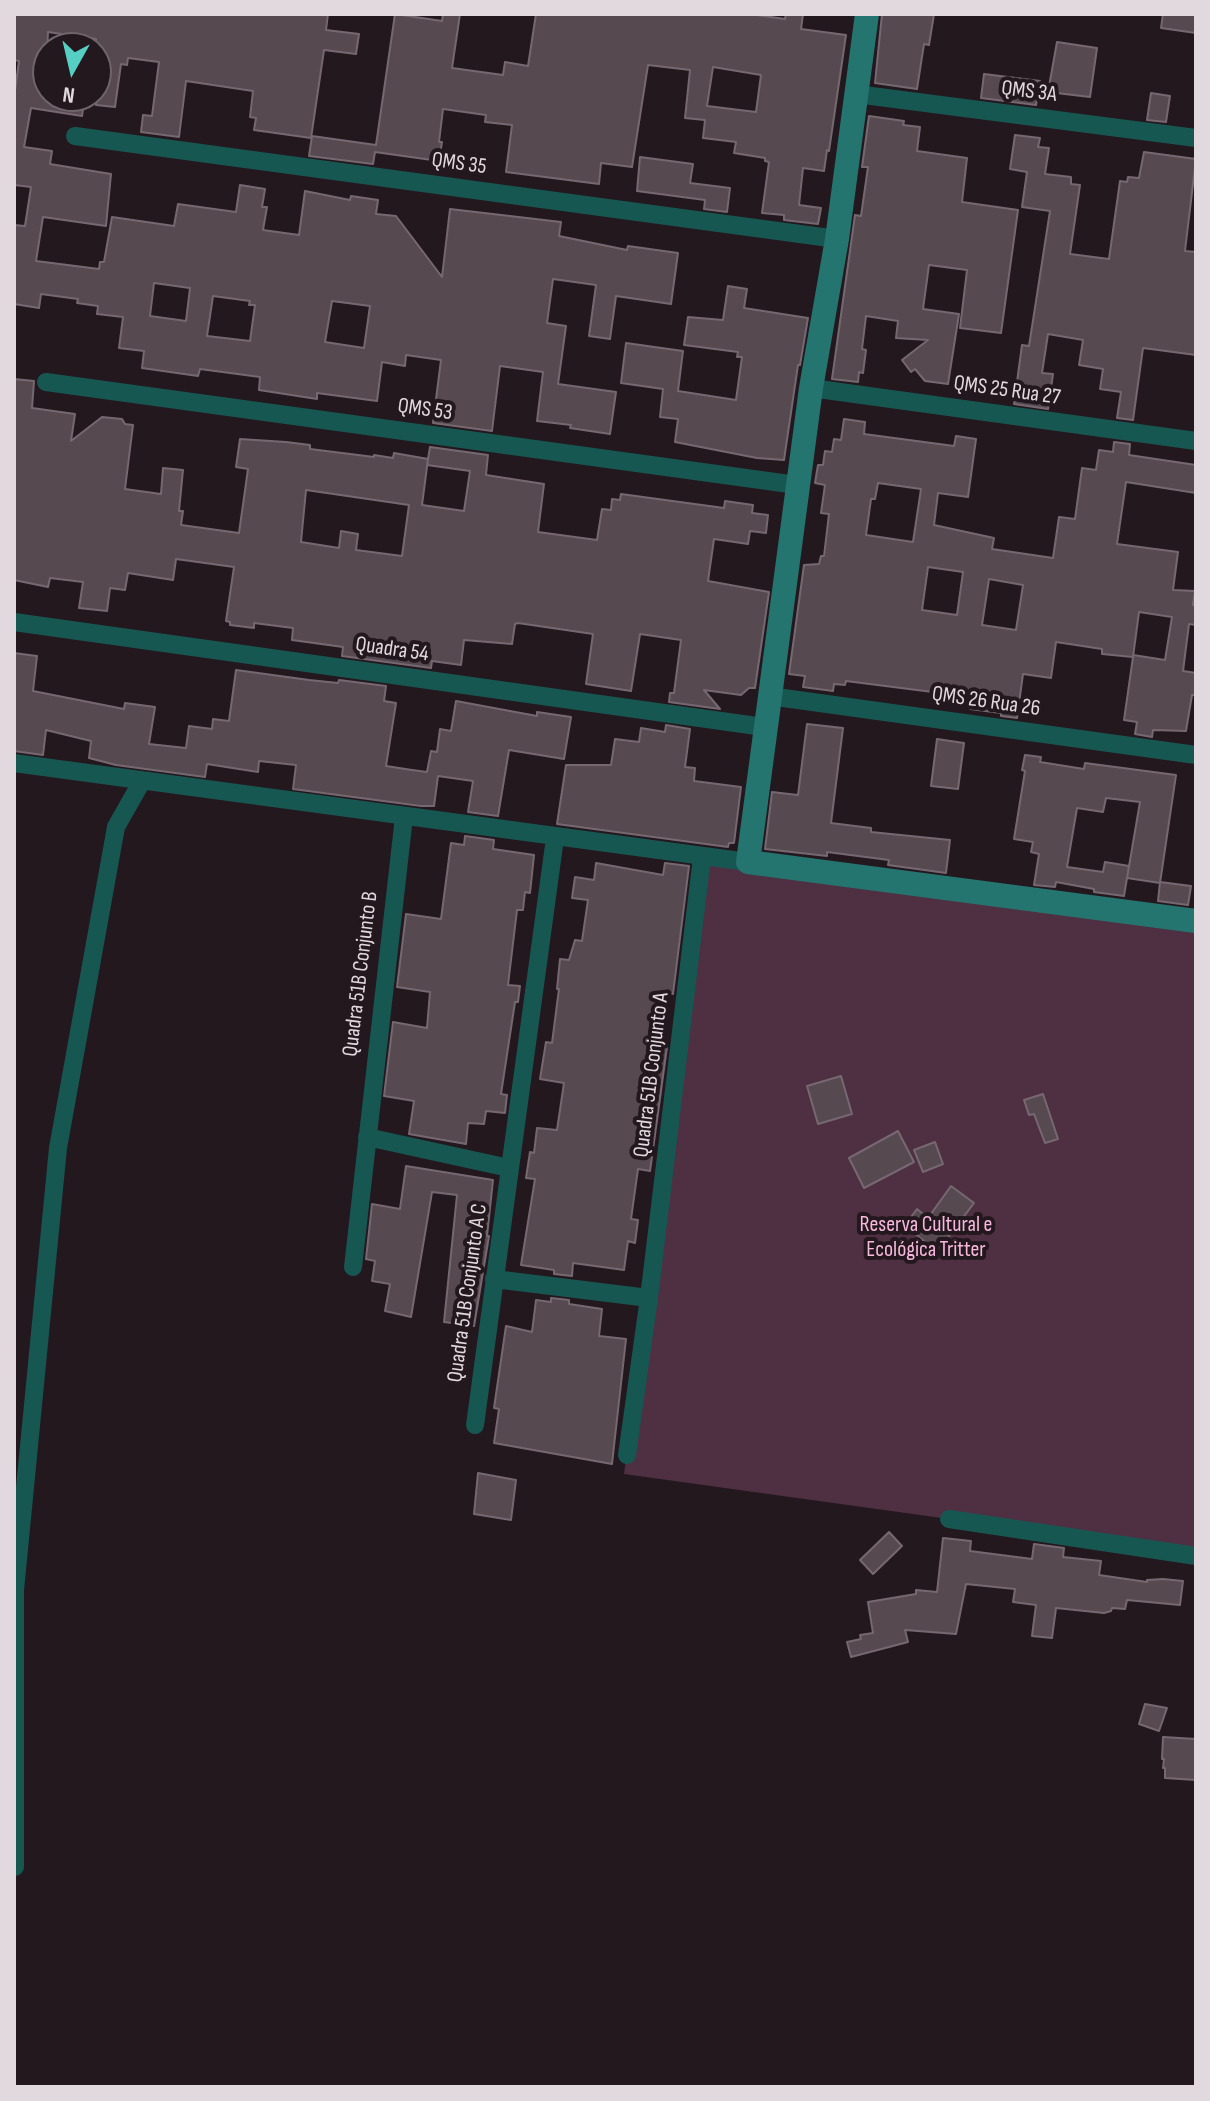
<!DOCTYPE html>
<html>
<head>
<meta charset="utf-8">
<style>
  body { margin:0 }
  #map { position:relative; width:1210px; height:2101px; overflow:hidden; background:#24181f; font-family:"Sofia Sans Condensed",sans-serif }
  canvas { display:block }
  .frame { position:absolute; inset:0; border:16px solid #e1d9dd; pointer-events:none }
  .north { position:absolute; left:32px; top:32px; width:80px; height:80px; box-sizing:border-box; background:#24181f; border:2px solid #70656b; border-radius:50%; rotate:188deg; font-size:22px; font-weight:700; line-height:32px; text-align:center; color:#e1d9dd }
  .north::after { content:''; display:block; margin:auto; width:28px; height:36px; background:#55cec4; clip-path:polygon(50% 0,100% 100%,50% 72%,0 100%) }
</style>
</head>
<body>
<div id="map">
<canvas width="1210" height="2101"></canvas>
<div class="frame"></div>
<div class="north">N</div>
</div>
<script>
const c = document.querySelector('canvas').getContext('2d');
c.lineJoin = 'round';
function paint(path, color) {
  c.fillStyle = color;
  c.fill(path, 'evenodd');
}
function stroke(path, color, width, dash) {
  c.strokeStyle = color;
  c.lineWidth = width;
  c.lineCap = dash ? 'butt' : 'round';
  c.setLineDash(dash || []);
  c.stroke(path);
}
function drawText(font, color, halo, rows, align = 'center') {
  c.font = font + ' "Sofia Sans Condensed",sans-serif';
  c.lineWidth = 8;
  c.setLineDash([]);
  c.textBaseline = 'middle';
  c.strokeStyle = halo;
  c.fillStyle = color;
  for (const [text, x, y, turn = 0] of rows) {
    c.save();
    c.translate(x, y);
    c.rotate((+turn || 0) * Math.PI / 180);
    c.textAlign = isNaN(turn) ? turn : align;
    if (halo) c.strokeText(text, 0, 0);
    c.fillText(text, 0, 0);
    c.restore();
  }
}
paint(new Path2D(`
  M 705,861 L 1196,923 L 1196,1559 L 949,1519 L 624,1474 Z`), '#4e3042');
const building = new Path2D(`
  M 14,14 L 328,14 L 326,30 L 359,34 L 356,54 L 324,50 L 311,138 L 254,130 L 256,118 L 250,117 L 253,91 L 186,81 L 179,137 L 141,132 L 143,115 L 152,116 L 159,62 L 128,58 L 127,65 L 121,64 L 115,107 L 96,105 L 96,39 L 48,32 L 46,71 L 48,71 L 48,96 L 84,102 L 82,116 L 31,108 L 24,147 L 52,151 L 50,164 L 111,174 L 106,226 L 43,217 L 36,261 L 99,269 L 100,262 L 104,262 L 112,217 L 174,226 L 178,204 L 236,212 L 240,185 L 265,189 L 262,207 L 267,207 L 263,230 L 299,235 L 305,191 L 350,200 L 351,196 L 378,200 L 376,214 L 396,216 L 442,277 L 450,209 L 561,222 L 559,236 L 627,250 L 628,246 L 678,253 L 671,304 L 616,296 L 610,339 L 589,336 L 596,285 L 553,279 L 547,323 L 566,326 L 558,384 L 616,392 L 610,434 L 570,428 L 571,425 L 537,421 L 543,372 L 500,366 L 492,431 L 433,423 L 441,360 L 406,355 L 405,366 L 382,362 L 377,401 L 317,393 L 317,399 L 259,390 L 260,377 L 200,369 L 198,376 L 142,368 L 144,351 L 119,348 L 123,317 L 97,314 L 98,306 L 77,303 L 78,299 L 41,294 L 39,308 L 14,304 L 14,225 L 25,226 L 31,187 L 14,185 L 14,98 L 19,61 L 14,60 ZM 154,283 L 190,288 L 186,321 L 150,316 ZM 213,296 L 250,301 L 249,305 L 255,305 L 250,341 L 207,336 ZM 332,301 L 370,306 L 364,348 L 325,342 Z
  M 395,14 L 442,21 L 443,14 L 460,14 L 452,68 L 503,75 L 505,62 L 528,66 L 536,14 L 750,14 L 785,19 L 786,14 L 803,14 L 801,29 L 846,35 L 829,151 L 827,150 L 824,171 L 803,168 L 799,205 L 821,208 L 818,224 L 784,220 L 784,215 L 762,213 L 769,162 L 765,161 L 765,158 L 734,153 L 736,142 L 703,138 L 705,120 L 685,118 L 690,70 L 648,65 L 632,167 L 601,163 L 599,184 L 506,172 L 512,125 L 485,122 L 486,115 L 443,109 L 439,142 L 442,142 L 439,161 L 375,152 L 373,164 L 309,156 L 312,136 L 376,145 ZM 713,67 L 761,75 L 756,112 L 707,106 Z
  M 882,14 L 934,14 L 929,45 L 924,44 L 917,89 L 875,83 Z
  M 1163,14 L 1196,14 L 1196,33 L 1161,28 Z
  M 1057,42 L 1097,48 L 1090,97 L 1048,92 Z
  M 984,74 L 1040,81 L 1036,105 L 981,98 Z
  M 1151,93 L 1170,96 L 1166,122 L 1147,120 Z
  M 869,116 L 904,121 L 903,125 L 920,127 L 917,151 L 967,158 L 962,202 L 1018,210 L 1001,333 L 960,328 L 967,270 L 929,265 L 923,309 L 959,314 L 948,384 L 925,381 L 915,369 L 911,372 L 902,360 L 928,340 L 896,338 L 898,321 L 866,316 L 862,349 L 866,350 L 863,373 L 859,372 L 858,382 L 832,379 L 855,215 L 861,216 L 868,167 L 862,167 Z
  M 1015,135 L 1040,138 L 1038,147 L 1049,148 L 1045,174 L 1071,177 L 1071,184 L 1080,185 L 1070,254 L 1109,259 L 1120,181 L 1127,182 L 1128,177 L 1139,178 L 1144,152 L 1196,159 L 1185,251 L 1196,252 L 1196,355 L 1143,348 L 1133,420 L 1117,418 L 1121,392 L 1100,389 L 1103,369 L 1079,365 L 1083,340 L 1048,334 L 1042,373 L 1053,374 L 1048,409 L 1014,404 L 1022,345 L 1029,346 L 1050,211 L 1022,207 L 1027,172 L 1010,169 Z
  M 640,157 L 693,164 L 690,183 L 730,188 L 727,212 L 704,209 L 705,200 L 637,191 Z
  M 728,286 L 747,289 L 744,308 L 808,318 L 800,365 L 798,365 L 784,460 L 757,458 L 675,442 L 678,419 L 660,417 L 663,389 L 621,383 L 626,343 L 683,351 L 678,391 L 736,400 L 742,357 L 737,357 L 738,352 L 684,345 L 688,317 L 723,320 Z
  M 14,379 L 34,381 L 32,408 L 75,414 L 71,441 L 102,417 L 122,419 L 125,424 L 133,425 L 125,489 L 161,494 L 163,468 L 183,470 L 179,511 L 183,511 L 181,525 L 239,533 L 248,469 L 236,467 L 240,439 L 286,442 L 310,445 L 310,449 L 374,457 L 374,455 L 393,458 L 394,453 L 428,459 L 430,447 L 488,455 L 486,475 L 544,484 L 538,532 L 597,540 L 602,509 L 611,510 L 612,499 L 620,500 L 621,494 L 724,508 L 725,501 L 753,505 L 752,513 L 768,515 L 766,533 L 750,531 L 748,544 L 714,539 L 708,581 L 769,592 L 755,688 L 749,688 L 741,695 L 704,690 L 720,709 L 669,702 L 670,693 L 674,693 L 681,640 L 640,634 L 631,691 L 586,684 L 593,634 L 518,623 L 515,624 L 512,644 L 464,640 L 461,665 L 432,661 L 431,668 L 342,656 L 343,647 L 292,640 L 293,628 L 254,623 L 254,628 L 230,625 L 230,622 L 226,621 L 234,567 L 176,559 L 173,580 L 128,573 L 125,590 L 110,588 L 107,611 L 79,608 L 83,582 L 50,578 L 48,587 L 14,580 ZM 428,459 L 427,465 L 470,471 L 464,511 L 422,505 ZM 306,490 L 409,505 L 402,556 L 356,550 L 358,534 L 341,531 L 339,548 L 301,542 Z
  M 844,419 L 865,422 L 864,434 L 954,446 L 956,436 L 976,439 L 968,497 L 938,493 L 934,525 L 994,538 L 992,549 L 1053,558 L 1059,517 L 1075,519 L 1082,468 L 1096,470 L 1099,450 L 1113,452 L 1114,442 L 1130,444 L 1129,455 L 1196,465 L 1196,493 L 1126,482 L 1117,544 L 1178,552 L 1173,590 L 1195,591 L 1193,605 L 1196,606 L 1196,625 L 1189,624 L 1183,671 L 1196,673 L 1196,695 L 1192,695 L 1186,731 L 1153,730 L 1152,737 L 1135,734 L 1137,722 L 1124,720 L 1133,657 L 1102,654 L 1102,649 L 1056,642 L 1051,678 L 1023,674 L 1017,718 L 1001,716 L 1001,713 L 970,709 L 972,697 L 846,681 L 845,685 L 834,684 L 833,691 L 803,687 L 805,676 L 789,674 L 804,565 L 819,564 L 821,556 L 824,556 L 829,514 L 821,513 L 825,485 L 815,483 L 818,465 L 823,465 L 825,451 L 832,452 L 834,439 L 841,440 ZM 878,483 L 921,489 L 913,542 L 866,535 L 871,499 L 875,499 ZM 928,567 L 963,572 L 957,615 L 922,610 ZM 989,579 L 1023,585 L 1016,630 L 982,625 ZM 1139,612 L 1172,617 L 1165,660 L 1133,655 L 1133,657 Z
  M 14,653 L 37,656 L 33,691 L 124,709 L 125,703 L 155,707 L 149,744 L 186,748 L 189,726 L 212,729 L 213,719 L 229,721 L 236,670 L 309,680 L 338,683 L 339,680 L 386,686 L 384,701 L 396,703 L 386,766 L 412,770 L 427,772 L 431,751 L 437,752 L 440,729 L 451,731 L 456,701 L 537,716 L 537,712 L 571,717 L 564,759 L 509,750 L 498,816 L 468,812 L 473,781 L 438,776 L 434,806 L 421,806 L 293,789 L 296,765 L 259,761 L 258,772 L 207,764 L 205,777 L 116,765 L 89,758 L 91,741 L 46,730 L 43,755 L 14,751 Z
  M 807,724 L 843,728 L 831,823 L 871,828 L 871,832 L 950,840 L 946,873 L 888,865 L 889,860 L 827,852 L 827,856 L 765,849 L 772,792 L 798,795 Z
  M 666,725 L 690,729 L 685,767 L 695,768 L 694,781 L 741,787 L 734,843 L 729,843 L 728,847 L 557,824 L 566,765 L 611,765 L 615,739 L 639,742 L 641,728 L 665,732 Z
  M 937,739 L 964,743 L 958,789 L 931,786 Z
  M 1025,755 L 1041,757 L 1040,762 L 1084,769 L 1085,763 L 1176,775 L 1160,883 L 1127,878 L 1140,802 L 1106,798 L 1103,812 L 1077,808 L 1067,867 L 1103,872 L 1105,862 L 1129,866 L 1124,896 L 1094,892 L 1094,889 L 1056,882 L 1055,887 L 1034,885 L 1039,854 L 1031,852 L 1033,842 L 1014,839 L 1025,771 L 1022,770 Z
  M 465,836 L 494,840 L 493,849 L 534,855 L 530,893 L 525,892 L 523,910 L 517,910 L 508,985 L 520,986 L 518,1002 L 515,1002 L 501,1094 L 507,1095 L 505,1113 L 486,1111 L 484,1124 L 468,1123 L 466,1144 L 409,1134 L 414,1101 L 384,1096 L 393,1022 L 427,1028 L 430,992 L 397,987 L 406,914 L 441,919 L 451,843 L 464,845 Z
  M 596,863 L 663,875 L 665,863 L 689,866 L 673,994 L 666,993 L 659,1047 L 667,1047 L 650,1171 L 638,1169 L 631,1219 L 638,1220 L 635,1243 L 628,1241 L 624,1270 L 573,1263 L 572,1276 L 554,1274 L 554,1270 L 521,1265 L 535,1179 L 526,1178 L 530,1152 L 534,1153 L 537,1128 L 557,1130 L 564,1083 L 540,1079 L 546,1042 L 552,1043 L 559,989 L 557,989 L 560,959 L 569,960 L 575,940 L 582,941 L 588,900 L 572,898 L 575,877 L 594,880 Z
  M 1160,882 L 1191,886 L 1188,905 L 1158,901 Z
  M 841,1076 L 852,1114 L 818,1124 L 807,1086 Z
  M 1043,1094 L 1058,1139 L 1045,1143 L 1034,1114 L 1029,1115 L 1024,1100 Z
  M 898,1131 L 914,1162 L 864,1188 L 849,1158 Z
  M 935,1142 L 943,1164 L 923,1172 L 914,1150 Z
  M 406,1166 L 493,1180 L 487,1236 L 489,1236 L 474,1326 L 444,1322 L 457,1195 L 432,1192 L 411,1317 L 385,1311 L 390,1284 L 372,1281 L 375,1261 L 366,1259 L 372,1204 L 400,1209 Z
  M 951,1186 L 974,1203 L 937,1252 L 905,1225 L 917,1209 L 928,1218 Z
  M 551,1298 L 569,1300 L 569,1304 L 602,1309 L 599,1336 L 626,1339 L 612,1464 L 494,1443 L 499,1409 L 494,1408 L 506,1326 L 532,1332 L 536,1300 L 551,1302 Z
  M 478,1473 L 516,1480 L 511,1520 L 474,1514 Z
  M 889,1532 L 902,1546 L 873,1574 L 860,1560 Z
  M 943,1538 L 971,1541 L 970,1551 L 1032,1559 L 1034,1544 L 1064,1548 L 1063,1557 L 1101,1561 L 1099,1575 L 1147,1582 L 1147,1580 L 1163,1579 L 1183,1581 L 1180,1605 L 1127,1600 L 1125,1609 L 1112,1608 L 1111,1611 L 1104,1613 L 1056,1608 L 1052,1638 L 1032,1636 L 1036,1605 L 1013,1602 L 1015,1589 L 966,1584 L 956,1634 L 905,1630 L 908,1642 L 851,1657 L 847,1642 L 861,1639 L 860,1635 L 873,1633 L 868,1602 L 916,1594 L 916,1590 L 937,1592 Z
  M 1145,1704 L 1167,1708 L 1159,1731 L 1139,1724 Z
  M 1163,1737 L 1196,1739 L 1196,1780 L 1165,1778 L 1165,1768 L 1163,1768 L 1164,1759 L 1162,1759 Z`);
paint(building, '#564950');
stroke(building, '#766870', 2);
stroke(new Path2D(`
  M 856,94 L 1196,138
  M 75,136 L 837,239
  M 46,382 L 797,485
  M 811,388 L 1196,441
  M 14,622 L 764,727
  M 769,696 L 1196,755
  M 14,763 L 748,862
  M 367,1137 L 509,1168
  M 353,1267 L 404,817
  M 494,1279 L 649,1298
  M 475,1425 L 555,838
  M 627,1455 L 649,1298 L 702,857
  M 949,1519 L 1196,1556
  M 15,1867 L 15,1590 L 58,1148 L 116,827 L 142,781`), '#175752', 18);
stroke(new Path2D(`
  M 867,14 L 837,239 L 811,388 L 748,862 L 1196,921`), '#24756f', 24);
drawText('22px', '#e1d9dd', '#24181f', [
  ["QMS 3A",1029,92,7],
  ["QMS 35",459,164,8],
  ["QMS 25 Rua 27",1007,391,8],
  ["QMS 53",425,410,8],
  ["Quadra 54",392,650,8],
  ["QMS 26 Rua 26",986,702,8],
  ["Quadra 51B Conjunto B",361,974,-83],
  ["Quadra 51B Conjunto A",652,1075,-83],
  ["Quadra 51B Conjunto A C",468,1293,-82]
]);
drawText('22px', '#f8b8dd', '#24181f', [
  ["Reserva Cultural e",926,1225],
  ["Ecológica Tritter",926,1250]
]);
</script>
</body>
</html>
